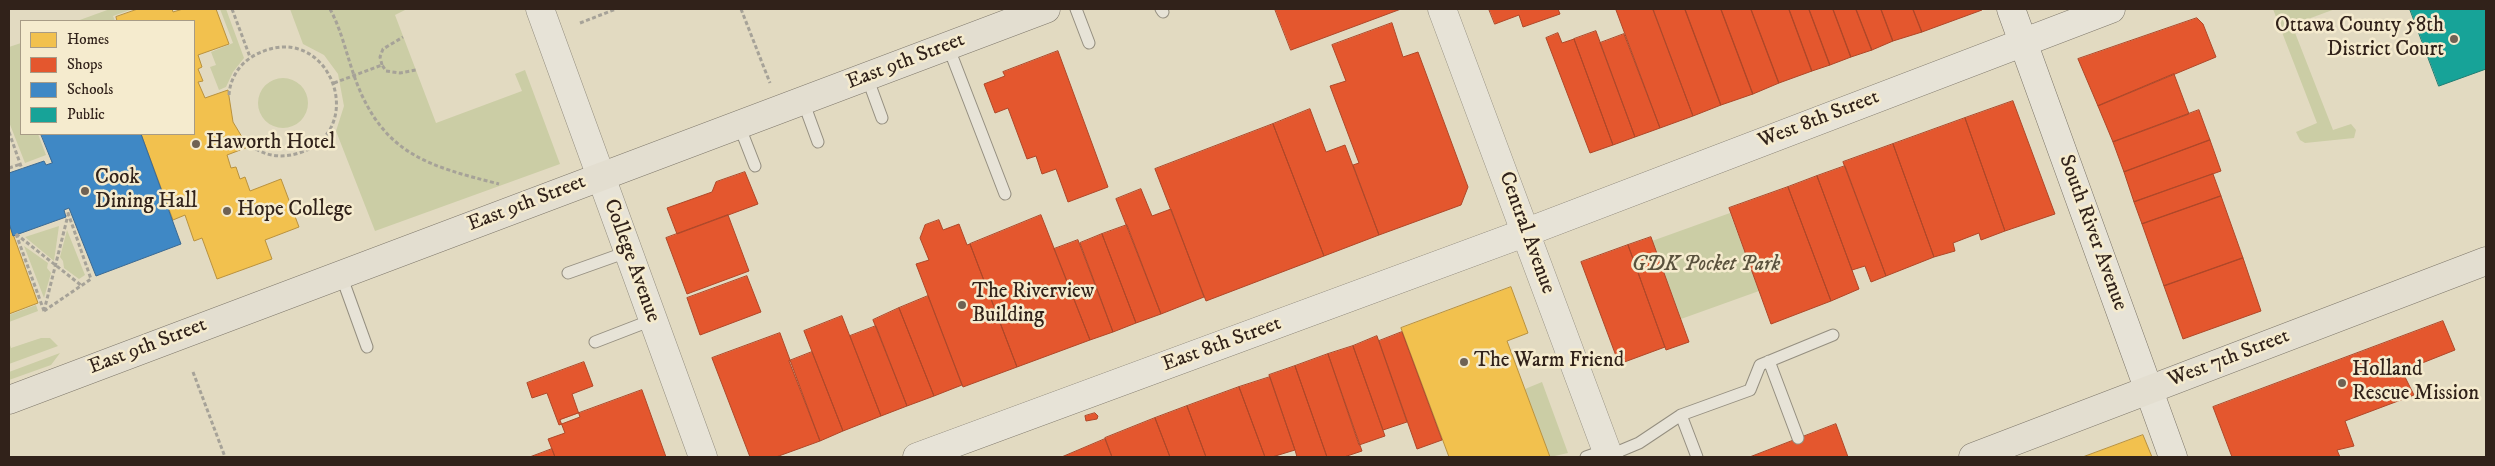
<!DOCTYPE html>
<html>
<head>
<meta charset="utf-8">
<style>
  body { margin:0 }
  #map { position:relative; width:2495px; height:466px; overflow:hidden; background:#e2dac1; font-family:"IM FELL DW Pica",serif }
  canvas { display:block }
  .frame { position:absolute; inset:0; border:10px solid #31221a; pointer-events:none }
  .legend { position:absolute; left:20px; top:20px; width:175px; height:115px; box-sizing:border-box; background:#f5ebce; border:1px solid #a79b86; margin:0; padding:6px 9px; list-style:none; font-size:15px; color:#31221a }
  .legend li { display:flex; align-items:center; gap:10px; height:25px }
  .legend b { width:25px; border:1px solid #a79b86 }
</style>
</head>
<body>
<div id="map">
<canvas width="2495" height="466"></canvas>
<div class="frame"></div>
<ul class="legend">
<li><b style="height:14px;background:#f2c14e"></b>Homes</li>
<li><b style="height:14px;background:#e4572e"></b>Shops</li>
<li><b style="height:14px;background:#3f88c5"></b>Schools</li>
<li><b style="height:14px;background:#17a398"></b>Public</li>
</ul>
</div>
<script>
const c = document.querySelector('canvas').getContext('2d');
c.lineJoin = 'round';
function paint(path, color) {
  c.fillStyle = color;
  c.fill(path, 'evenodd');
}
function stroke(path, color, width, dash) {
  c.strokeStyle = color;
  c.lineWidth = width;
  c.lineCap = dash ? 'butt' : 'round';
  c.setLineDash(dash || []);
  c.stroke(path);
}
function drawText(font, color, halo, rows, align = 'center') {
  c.font = font + ' "IM FELL DW Pica",serif';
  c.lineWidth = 5;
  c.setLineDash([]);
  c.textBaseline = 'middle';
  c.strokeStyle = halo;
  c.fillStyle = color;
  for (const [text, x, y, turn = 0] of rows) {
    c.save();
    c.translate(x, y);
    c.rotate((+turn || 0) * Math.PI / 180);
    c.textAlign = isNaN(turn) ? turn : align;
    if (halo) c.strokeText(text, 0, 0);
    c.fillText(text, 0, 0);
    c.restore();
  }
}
paint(new Path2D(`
  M 110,9 L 133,9 L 113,16 L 115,21 L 77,21 Z
  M 220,9 L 226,9 L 244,58 L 233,72 L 226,87 L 219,90 L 210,67 L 216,65 L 211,52 L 233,43 Z
  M 290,9 L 407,9 L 395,15 L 436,123 L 522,91 L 515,74 L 525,70 L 560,164 L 375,231 L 336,131 L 344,106 L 338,74 L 324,55 L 303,44 Z
  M 2273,9 L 2335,9 L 2292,25 L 2333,130 L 2351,124 L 2356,130 L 2354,138 L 2305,143 L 2300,140 L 2296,132 L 2317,123 Z
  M 21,43 L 21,134 L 38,134 L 46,155 L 25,163 L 9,122 L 9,47 Z
  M258 103a25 25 0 1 1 50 0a25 25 0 1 1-50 0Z
  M 1730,213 L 1759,291 L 1681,319 L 1652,241 Z
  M 59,226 L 54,261 L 25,237 Z
  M 67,230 L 85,275 L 79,279 L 64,268 L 63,261 L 60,257 Z
  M 24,246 L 48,263 L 47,268 L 51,273 L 44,298 Z
  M 36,305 L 38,311 L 9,322 L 9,315 Z
  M 41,338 L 50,338 L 58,346 L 9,364 L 9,342 L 11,348 Z
  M 60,353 L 51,365 L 9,380 L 9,372 Z
  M 1542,382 L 1568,453 L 1550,457 L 1525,389 Z`), '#cbcda5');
const homes = new Path2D(`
  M 138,9 L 172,9 L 173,12 L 183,9 L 216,9 L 229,44 L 198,55 L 202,67 L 198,69 L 203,81 L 198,82 L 205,98 L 228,90 L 233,122 L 248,147 L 227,155 L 231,168 L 236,167 L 240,179 L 245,177 L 250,191 L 281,179 L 299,227 L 265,240 L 272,259 L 217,279 L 202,238 L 194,241 L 185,215 L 173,220 L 141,134 L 194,134 L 194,21 L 117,21 L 116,17 Z
  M 9,223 L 38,303 L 9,314 Z
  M 1511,287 L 1528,333 L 1507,341 L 1550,457 L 1449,457 L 1401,328 Z
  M 2143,435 L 2152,457 L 2083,457 Z`);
paint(homes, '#f2c14e');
stroke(homes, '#b8913e', 1);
const shops = new Path2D(`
  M 1275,9 L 1401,9 L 1291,50 Z
  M 1489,9 L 1558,9 L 1560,14 L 1523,27 L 1519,15 L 1495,24 Z
  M 1621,9 L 1653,9 L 1693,116 L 1660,128 L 1616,10 Z
  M 1685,9 L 1721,9 L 1753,94 L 1721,105 Z
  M 1685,9 L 1721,105 L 1693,116 L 1653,10 Z
  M 1721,9 L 1751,9 L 1779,83 L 1753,94 Z
  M 1751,9 L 1789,9 L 1812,71 L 1779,83 Z
  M 1789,9 L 1809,9 L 1830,65 L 1812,71 Z
  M 1809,9 L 1833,9 L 1851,57 L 1830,65 Z
  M 1833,9 L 1856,9 L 1872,50 L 1851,57 Z
  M 1856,9 L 1881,9 L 1893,41 L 1872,50 Z
  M 1881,9 L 1913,9 L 1922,32 L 1893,41 Z
  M 1913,9 L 1981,9 L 1982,10 L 1922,32 Z
  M 2197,18 L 2203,24 L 2216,57 L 2098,106 L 2078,59 Z
  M 1392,23 L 1403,57 L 1418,52 L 1468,187 L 1461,205 L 1379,235 L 1353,165 L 1359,163 L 1330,86 L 1346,81 L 1332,45 Z
  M 1596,31 L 1635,137 L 1613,145 L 1574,39 Z
  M 1558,33 L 1562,43 L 1574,39 L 1613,145 L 1590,153 L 1546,38 Z
  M 1624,34 L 1660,128 L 1635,137 L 1600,43 Z
  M 1058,51 L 1108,187 L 1068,202 L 1056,169 L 1042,174 L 1036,156 L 1027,159 L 1008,108 L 995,113 L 984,84 L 1005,76 L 1003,72 Z
  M 2174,74 L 2189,114 L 2113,142 L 2098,106 Z
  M 2013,101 L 2055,214 L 2005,231 L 1965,118 Z
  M 1310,109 L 1326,152 L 1345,145 L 1379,235 L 1324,256 L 1273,124 Z
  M 2199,110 L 2210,140 L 2124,172 L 2113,142 Z
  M 1965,118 L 2005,231 L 1981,240 L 1979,233 L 1953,243 L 1955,251 L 1934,257 L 1893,144 Z
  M 1273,124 L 1324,256 L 1206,301 L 1155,169 Z
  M 2210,140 L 2221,171 L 2134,202 L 2124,172 Z
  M 1893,144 L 1934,257 L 1886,276 L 1843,162 Z
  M 1845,166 L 1886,276 L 1871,282 L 1865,266 L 1852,270 L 1817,176 Z
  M 745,172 L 758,204 L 677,234 L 667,208 L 712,192 L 716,182 Z
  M 2213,174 L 2221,196 L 2142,224 L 2134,202 Z
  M 1817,176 L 1859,289 L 1831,301 L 1788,187 Z
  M 1788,187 L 1831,301 L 1771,324 L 1729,208 Z
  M 1141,189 L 1152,216 L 1171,209 L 1204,297 L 1161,314 L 1116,199 Z
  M 2221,196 L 2243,258 L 2164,286 L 2142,224 Z
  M 728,215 L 749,271 L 687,294 L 666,238 Z
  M 1041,215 L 1090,340 L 1017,367 L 970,244 Z
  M 939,220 L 943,230 L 959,224 L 967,245 L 970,244 L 1017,367 L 963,387 L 916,264 L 929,260 L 920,238 L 925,225 Z
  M 1127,225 L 1161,314 L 1136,323 L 1102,234 Z
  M 1102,234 L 1136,323 L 1113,332 L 1080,243 Z
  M 1651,237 L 1689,342 L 1666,350 L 1628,245 Z
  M 1078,240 L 1113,332 L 1090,340 L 1054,249 Z
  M 1628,245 L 1665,347 L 1619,364 L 1581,262 Z
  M 2243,258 L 2261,311 L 2183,339 L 2164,286 Z
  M 747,276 L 761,312 L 700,335 L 687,298 Z
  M 928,296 L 962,385 L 934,396 L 899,308 Z
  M 899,308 L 934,396 L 907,406 L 873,320 Z
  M 842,316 L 881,416 L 843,431 L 804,331 Z
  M 2443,321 L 2455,350 L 2402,371 L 2414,395 L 2345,421 L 2354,446 L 2337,450 L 2340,457 L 2232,457 L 2213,407 Z
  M 876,326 L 907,406 L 881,416 L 850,336 Z
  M 1402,332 L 1442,440 L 1417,449 L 1379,341 Z
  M 780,333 L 820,441 L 776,457 L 750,457 L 712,358 Z
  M 1377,336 L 1407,422 L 1383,430 L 1353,346 Z
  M 1353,346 L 1385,436 L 1359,445 L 1328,354 Z
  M 812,352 L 843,431 L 820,441 L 789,361 Z
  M 1328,354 L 1362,451 L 1344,457 L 1327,457 L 1295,366 Z
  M 584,362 L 593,386 L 572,394 L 580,417 L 559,425 L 547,393 L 532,398 L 527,383 Z
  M 1295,366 L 1327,457 L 1297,457 L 1295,450 L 1269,375 Z
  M 1270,377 L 1295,450 L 1272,457 L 1265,457 L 1239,387 Z
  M 1239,387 L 1265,457 L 1206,457 L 1187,406 Z
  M 642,390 L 666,457 L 555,457 L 548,439 L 565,433 L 560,420 Z
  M 1187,406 L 1206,457 L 1170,457 L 1155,418 Z
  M 1095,413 L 1098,416 L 1097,419 L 1086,421 L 1085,416 Z
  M 1155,418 L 1170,457 L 1112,457 L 1105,438 Z
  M 1836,424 L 1848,457 L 1750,457 Z
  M 1105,439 L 1112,457 L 1062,457 Z
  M 552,449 L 555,457 L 530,457 Z`);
paint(shops, '#e4572e');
stroke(shops, '#ae4728', 1);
const schools = new Path2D(`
  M 41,134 L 141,134 L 181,244 L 96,276 L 69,208 L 64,210 L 66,217 L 13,236 L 9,223 L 9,173 L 44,161 L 46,165 L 52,163 Z`);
paint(schools, '#3f88c5');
stroke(schools, '#3b6992', 1);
const public = new Path2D(`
  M 2410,9 L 2486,9 L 2486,69 L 2439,86 Z`);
paint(public, '#17a398');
stroke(public, '#1f7c72', 1);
const service = new Path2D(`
  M 1076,9 L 1089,43
  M 1161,9 L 1163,12
  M 948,46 L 1005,194
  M 867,77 L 882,118
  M 803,101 L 818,142
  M 739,125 L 755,166
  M 568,273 L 627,252
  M 341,275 L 367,347
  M 595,342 L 652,320
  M 1769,361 L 1798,438
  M 1681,415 L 1750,390 L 1760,365 L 1833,335
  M 1608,456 L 1639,443 L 1681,415 L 1697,457
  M 1586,457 L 1606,450`);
const tertiary = new Path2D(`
  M 540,9 L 703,457
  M 1442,9 L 1609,457`);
const secondary = new Path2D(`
  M 2011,9 L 2173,457
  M 917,457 L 1527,232 L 2111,9`);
const primary = new Path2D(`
  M 9,400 L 1046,9
  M 1973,457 L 2486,261`);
stroke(service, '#958f80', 13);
stroke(tertiary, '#958f80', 29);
stroke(secondary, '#7d7669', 29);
stroke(primary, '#7d7669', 29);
stroke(new Path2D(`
  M 232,9 L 250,57
  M 330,9 C 342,31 347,57 356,81 C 384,155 429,166 499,184
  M 741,9 L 770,83
  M 580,23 L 616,9
  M 382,65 L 380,57 L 383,49 L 403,37
  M 334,83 L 382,65 L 386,71 L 400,73 L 416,70
  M 229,95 C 230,78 240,63 255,55 C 328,16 372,130 299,153 C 280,159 261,156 246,141
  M 9,132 L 22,169
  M 9,168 L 21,164
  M 16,234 L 82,286
  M 16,234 L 44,311
  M 44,311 L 91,279 L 67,210
  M 44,311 L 68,215
  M 193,372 L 225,457`), '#a6a298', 3, [4, 2.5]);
stroke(service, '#e7e3d7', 11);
stroke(tertiary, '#e7e3d7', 28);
stroke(secondary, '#e7e3d7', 28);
stroke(primary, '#e3ded0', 28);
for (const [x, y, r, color] of [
  [2454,39,5,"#6f6254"],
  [196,144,5,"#6f6254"],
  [85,191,5,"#6f6254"],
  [227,211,5,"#6f6254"],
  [962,305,5,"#6f6254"],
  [1464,362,5,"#6f6254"],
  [2342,383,5,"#6f6254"]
]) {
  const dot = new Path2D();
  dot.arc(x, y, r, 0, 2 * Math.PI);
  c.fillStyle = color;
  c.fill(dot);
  stroke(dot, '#f5ebce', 2);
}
drawText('21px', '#31221a', '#f5ebce', [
  ["Ottawa County 58th",2444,27,"right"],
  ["District Court",2444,51,"right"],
  ["Haworth Hotel",206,144],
  ["Cook",95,179],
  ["Dining Hall",95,203],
  ["Hope College",237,211],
  ["The Riverview",972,293],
  ["Building",972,317],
  ["The Warm Friend",1474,362],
  ["Holland",2352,371],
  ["Rescue Mission",2352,395]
], 'left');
drawText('21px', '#31221a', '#f5ebce', [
  ["East 9th Street",906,62,-21],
  ["West 8th Street",1819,120,-21],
  ["East 9th Street",527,204,-21],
  ["Central Avenue",1526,233,70],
  ["South River Avenue",2092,233,70],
  ["College Avenue",631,261,70],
  ["East 8th Street",1222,345,-20],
  ["East 9th Street",148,347,-21],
  ["West 7th Street",2229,359,-21]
]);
drawText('italic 21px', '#5a523d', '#f5ebce', [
  ["GDK Pocket Park",1706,266]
]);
</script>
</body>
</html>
